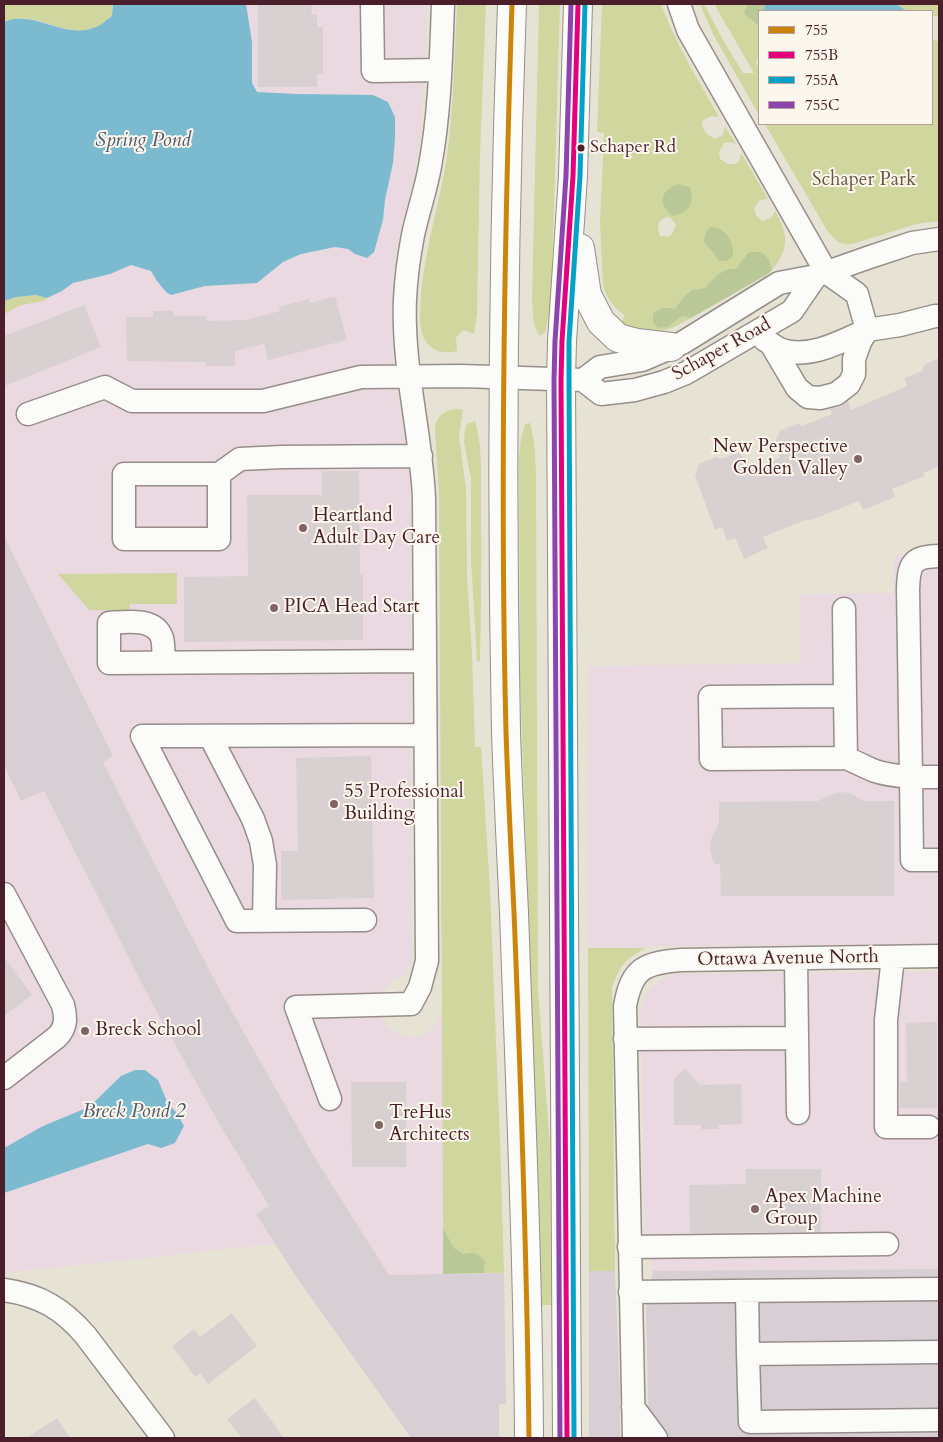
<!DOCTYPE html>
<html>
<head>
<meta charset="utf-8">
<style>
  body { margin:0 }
  #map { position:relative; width:943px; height:1442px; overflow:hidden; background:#e6e3d5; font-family:Cardo,serif }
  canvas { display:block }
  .frame { position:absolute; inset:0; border:5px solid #4a1f2b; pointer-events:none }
  .legend { position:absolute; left:758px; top:10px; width:175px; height:115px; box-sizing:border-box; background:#fbf7ec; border:1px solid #b4a19f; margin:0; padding:6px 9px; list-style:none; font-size:15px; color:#4a1f2b }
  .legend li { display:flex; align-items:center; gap:10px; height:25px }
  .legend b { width:25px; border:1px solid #b4a19f }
</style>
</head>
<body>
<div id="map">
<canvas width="943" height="1442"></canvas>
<div class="frame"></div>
<ul class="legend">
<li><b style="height:6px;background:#cc840b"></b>755</li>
<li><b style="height:6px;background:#e5007d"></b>755B</li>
<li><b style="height:6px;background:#04a2c6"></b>755A</li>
<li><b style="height:6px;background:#8e44ad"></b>755C</li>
</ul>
</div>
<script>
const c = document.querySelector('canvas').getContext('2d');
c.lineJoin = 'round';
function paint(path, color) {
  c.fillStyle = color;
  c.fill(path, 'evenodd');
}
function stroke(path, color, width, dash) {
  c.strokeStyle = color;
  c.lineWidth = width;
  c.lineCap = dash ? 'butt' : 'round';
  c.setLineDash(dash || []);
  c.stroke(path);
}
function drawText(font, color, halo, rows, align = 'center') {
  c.font = font + ' Cardo,serif';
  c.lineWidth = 4;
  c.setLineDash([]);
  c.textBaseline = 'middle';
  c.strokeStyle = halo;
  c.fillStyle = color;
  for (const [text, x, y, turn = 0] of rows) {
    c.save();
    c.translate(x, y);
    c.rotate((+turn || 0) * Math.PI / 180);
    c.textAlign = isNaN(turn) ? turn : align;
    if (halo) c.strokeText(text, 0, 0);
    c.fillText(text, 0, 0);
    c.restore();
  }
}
paint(new Path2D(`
  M 4,4 L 428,4 L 421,135 L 414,176 L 397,247 L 393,272 L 391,299 L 393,360 L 397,391 L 404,427 L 410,474 L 412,956 L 412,963 L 407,973 L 394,980 L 388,986 L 383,992 L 380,1012 L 385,1024 L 391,1029 L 398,1034 L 412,1037 L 420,1036 L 435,1026 L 440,1017 L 442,1009 L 443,1274 L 389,1275 L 315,1158 L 221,992 L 180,914 L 103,762 L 113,756 L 4,536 Z
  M 939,555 L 939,945 L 657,946 L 646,948 L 588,948 L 588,666 L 801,663 L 800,594 L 894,593 L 894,556 Z
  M 4,765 L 21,801 L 44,790 L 152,1003 L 217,1120 L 269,1206 L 256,1214 L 275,1244 L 4,1273 Z
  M 939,972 L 939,1269 L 653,1271 L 644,1227 L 641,1011 L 644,999 L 652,987 L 665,978 L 679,973 Z`), '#ead9e0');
paint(new Path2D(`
  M 4,536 L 113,756 L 103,762 L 180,914 L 221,992 L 315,1158 L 389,1275 L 504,1273 L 506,1404 L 499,1404 L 499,1438 L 411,1438 L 295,1275 L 256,1214 L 269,1206 L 217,1120 L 152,1003 L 44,791 L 21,801 L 4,765 Z
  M 939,1269 L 939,1438 L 649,1438 L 646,1309 L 653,1271 Z
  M 589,1271 L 615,1271 L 620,1395 L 620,1438 L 589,1438 Z`), '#d8cfd4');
paint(new Path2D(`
  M 4,4 L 113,4 L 112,15 C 107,19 102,25 96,27 C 68,39 43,15 15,19 C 11,19 7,21 4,22 Z
  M 457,4 L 486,4 L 480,154 L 477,314 L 474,334 L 464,330 L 456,337 L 457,351 C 439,356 424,347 421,329 C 419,318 421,305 421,294 C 425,249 438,208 446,163 C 454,111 454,57 457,4 Z
  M 539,4 L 560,4 L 551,304 L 545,332 L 540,336 C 532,327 533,310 532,299 Z
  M 602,4 L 661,4 C 676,44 698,80 719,117 L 711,116 L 702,121 C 701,130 708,135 715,139 L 723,135 L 725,127 L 736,144 L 731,142 L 724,143 L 719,152 L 720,159 L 728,164 L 736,164 L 740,160 L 741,153 L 768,199 L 760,200 L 754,208 L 756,215 L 762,221 L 771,218 L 775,211 C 788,234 790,248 772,270 L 769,259 L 736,269 L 728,269 L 718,274 L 704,288 L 692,290 L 683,297 L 675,309 L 666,307 L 668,327 L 682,316 L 691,318 C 671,329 663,335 639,329 C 633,328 627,327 621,323 L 625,316 C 614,307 607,300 603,285 L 600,223 L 604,133 L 597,132 ZM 666,217 L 671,218 L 676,225 C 672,235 672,238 660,236 L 658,229 L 659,222 Z
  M 700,4 L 704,4 L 723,40 L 743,73 L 754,73 L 717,9 L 715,4 L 747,4 L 745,14 L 755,24 L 759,24 L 759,53 L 756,62 L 759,67 L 759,115 L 713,34 Z
  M 896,4 L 939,4 L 939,16 L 932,16 L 932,11 L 907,11 Z
  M 932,40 L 939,41 L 939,221 L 916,224 L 852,244 C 840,245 836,241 828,232 L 765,124 L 932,124 Z
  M 36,295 L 47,298 L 44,301 L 21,305 L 4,314 L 4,301 L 16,297 Z
  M 460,409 L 463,410 L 459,436 L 466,489 L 467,577 L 472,654 L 475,747 L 481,747 L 490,890 L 501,1168 L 504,1273 L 484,1273 L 485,1262 L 464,1254 L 454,1248 L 443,1228 L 439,494 L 435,429 C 436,415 446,409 460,409 Z
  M 475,421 C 483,448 481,479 481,506 C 482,558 481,609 480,661 L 477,661 L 471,560 L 471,479 L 464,442 L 465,429 L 467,424 Z
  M 530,423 L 534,441 L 536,473 L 538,990 L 550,1145 L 551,1305 L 542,1305 L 520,679 L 519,458 L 521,438 L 525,424 Z
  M 177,573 L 177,604 L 130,604 L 129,610 L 89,610 L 58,574 Z
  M 588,948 L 646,948 C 625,959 621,964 612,987 L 615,1271 L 589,1271 Z`), '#cfd79e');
paint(new Path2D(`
  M 747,4 L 765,4 L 764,11 L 759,11 L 759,24 L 756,24 L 744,14 Z
  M 679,184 L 690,187 C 695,203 690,212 673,216 C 657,204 660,190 679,184 Z
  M 710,227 C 726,227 734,241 733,256 L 726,261 L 718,261 C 714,250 710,250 704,242 L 705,234 Z
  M 749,252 L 761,252 L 769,259 L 772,270 L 768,274 L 691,318 L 682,316 L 668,327 L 658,328 L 653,323 L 653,314 C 661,307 665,307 675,309 L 683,297 L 692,290 L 704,288 L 718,274 L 728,269 L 736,269 Z
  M 443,1228 L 454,1248 L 464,1254 C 474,1251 479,1254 485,1262 L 484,1273 L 443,1274 Z`), '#b9c896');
paint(new Path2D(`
  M 113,4 L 246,4 L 252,42 L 252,83 L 257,92 L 297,94 L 373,95 L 388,102 L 395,117 L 395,139 L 393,163 L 385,200 L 383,220 L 374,252 L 367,258 L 355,254 L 348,249 L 335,247 L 301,254 L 283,262 L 257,283 L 205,286 L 171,295 L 166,292 L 157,281 L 151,271 L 131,265 L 110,274 L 73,283 L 62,291 L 47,298 L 36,295 L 16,297 L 4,301 L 4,22 C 7,21 11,19 15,19 C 43,16 68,39 96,27 C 102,25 107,19 112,16 Z
  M 765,4 L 896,4 L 907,11 L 764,11 Z
  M 135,1070 L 145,1070 L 158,1080 L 168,1104 L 176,1112 L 184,1126 L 175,1143 L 161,1148 L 148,1144 L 4,1193 L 4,1148 L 43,1126 L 89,1107 L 121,1076 Z`), '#7cbbcf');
paint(new Path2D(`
  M 258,4 L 311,4 L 312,15 L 317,14 L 317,27 L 323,27 L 323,74 L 317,74 L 317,87 L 258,87 Z
  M 335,296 L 347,340 L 268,360 L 264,344 L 235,351 L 235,366 L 206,366 L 206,362 L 127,361 L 126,317 L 153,317 L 153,311 L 173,311 L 173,316 L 207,316 L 207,321 L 246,320 L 280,311 L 279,307 L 309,299 L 310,303 Z
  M 84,305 L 101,347 L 4,386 L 4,336 Z
  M 939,358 L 939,466 L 923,473 L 925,476 L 892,489 L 895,497 L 863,510 L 859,501 L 809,521 L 808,519 L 763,537 L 768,548 L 744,559 L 735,538 L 727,541 L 722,527 L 715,530 L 695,476 L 699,464 L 716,457 L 721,459 L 740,451 L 748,471 L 780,458 L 774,444 L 780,431 L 798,423 L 802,426 L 832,414 L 830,409 L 840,407 L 848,401 L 851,410 L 907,386 L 904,378 L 922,371 L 924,365 Z
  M 322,471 L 359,471 L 360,575 L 363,575 L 363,640 L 184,642 L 184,577 L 248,576 L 247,495 L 322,495 Z
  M 371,756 L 374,898 L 281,900 L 281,851 L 298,851 L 296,758 Z
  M 843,792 L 852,794 L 863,801 L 894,801 L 894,896 L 721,896 L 720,864 L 715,864 L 712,857 L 710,849 L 711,839 L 719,823 L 719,802 L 818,801 L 833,794 Z
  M 4,957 L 32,995 L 4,1016 Z
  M 937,1022 L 937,1108 L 900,1108 L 900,1082 L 907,1082 L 906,1023 Z
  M 685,1069 L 700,1085 L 741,1084 L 742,1124 L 718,1125 L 718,1129 L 701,1129 L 701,1125 L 674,1125 L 674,1079 Z
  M 351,1082 L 406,1082 L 406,1167 L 352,1167 Z
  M 746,1169 L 821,1169 L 821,1232 L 690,1233 L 689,1185 L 746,1184 Z
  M 232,1313 L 257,1346 L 208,1384 L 200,1373 L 195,1377 L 172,1346 L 194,1329 L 200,1337 Z
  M 255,1398 L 284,1438 L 242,1438 L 227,1419 Z
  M 57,1418 L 70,1438 L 26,1438 Z`), '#d9d1d1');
const minor = new Path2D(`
  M 372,4 L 373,71 L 440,70
  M 679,4 L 688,30 L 826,272 L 857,294 L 867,330 L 900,325 L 935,316 L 939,316
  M 765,340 C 770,343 776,348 782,350 C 811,359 842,341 867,330
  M 771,344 L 797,388 L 808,397 L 820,398 L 836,394 L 849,384 L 854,374 L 854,359 L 860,342 L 867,330
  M 583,380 L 600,367 L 642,360 L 682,343 L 779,283 L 816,276 L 867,258 L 912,243 L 939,239
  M 28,414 L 105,387 L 132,401 L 263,401 L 361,377 L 461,376 L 583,380 L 601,394 L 635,390 L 664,382 L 686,373 L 705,362 L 792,311 L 816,276
  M 219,474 L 219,539 L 124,539 L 124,474 L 219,474 L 240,459 L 282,457 L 421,456
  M 939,556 C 912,557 909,563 908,589 L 911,777 L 939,777
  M 844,609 L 845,696
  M 164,662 C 163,655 164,645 162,638 C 155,617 126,622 109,623 L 109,663 L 424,661
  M 210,736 L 253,819 L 261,841 L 265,865 L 264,921
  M 846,758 L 845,696 L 710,697 L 711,759 L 846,758 C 856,762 865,767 875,771 C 886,775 899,776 911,777 L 912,860 L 939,860
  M 4,894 L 63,1005 C 66,1017 67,1027 57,1037 L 4,1078
  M 365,920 L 237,921 L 142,736 L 424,735
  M 893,957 L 886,1020 L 886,1127 L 929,1127
  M 796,959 L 798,1113
  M 625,1039 L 797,1038
  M 330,1099 L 296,1007 L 411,1004 L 420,987 L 427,961 L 424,498 C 421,432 402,366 405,299 C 406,278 409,256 413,235 C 418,212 426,189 430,166 C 440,112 441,58 443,4
  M 629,1247 L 887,1244
  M 4,1290 C 40,1295 63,1309 86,1336 L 163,1438
  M 747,1291 L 748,1354 L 939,1352
  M 630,1292 L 939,1289
  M 748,1354 L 750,1422 L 939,1420
  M 633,1407 L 656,1438
  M 634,1438 L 625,1006 C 632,968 644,963 681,960 L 939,956`);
const major = new Path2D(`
  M 512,4 C 503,246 501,489 506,732 C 508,792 511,852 514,912 C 520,1087 528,1263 529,1438
  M 580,248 L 587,295 L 601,322 L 618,338 L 637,343 L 671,347
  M 567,1438 L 561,380 L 562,341 L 573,176 L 578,4`);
stroke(minor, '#978e89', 25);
stroke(major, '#978e89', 30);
stroke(minor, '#fbfbf9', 22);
stroke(major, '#fbfbf9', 28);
stroke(new Path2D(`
  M 512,4 C 504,246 500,489 506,732 C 508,792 511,852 514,912 C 521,1087 527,1263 529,1438`), '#cc840b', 5);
stroke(new Path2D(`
  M 567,1438 L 561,380 L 562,341 L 573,176 L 578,4`), '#e5007d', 5);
stroke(new Path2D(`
  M 574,1438 L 569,380 L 569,341 L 580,176 L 585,4`), '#04a2c6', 5);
stroke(new Path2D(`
  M 560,1438 L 554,380 L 555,341 L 566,176 L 571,4`), '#8e44ad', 5);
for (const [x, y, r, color] of [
  [581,148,4.5,"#4a1f2b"],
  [858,459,5,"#816466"],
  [303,528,5,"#816466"],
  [274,608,5,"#816466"],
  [334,804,5,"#816466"],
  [85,1031,5,"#816466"],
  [379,1125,5,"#816466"],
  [755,1209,5,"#816466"]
]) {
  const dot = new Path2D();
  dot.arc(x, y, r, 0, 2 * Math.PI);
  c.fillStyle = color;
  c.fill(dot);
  stroke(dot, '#fbf7ec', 2);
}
drawText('18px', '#4a1f2b', '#fbf7ec', [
  ["Schaper Rd",590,148]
], 'left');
drawText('19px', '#6c5440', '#fbf7ec', [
  ["Schaper Park",864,181]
]);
drawText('19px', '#4a1f2b', '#fbf7ec', [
  ["Schaper Road",722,350,-29],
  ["Ottawa Avenue North",788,959,-1]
]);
drawText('19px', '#4a1f2b', '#fbf7ec', [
  ["New Perspective",848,448,"right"],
  ["Golden Valley",848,470,"right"],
  ["Heartland",313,517],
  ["Adult Day Care",313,539],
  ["PICA Head Start",284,608],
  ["55 Professional",344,793],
  ["Building",344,815],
  ["Breck School",95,1031],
  ["TreHus",389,1114],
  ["Architects",389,1136],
  ["Apex Machine",765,1198],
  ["Group",765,1220]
], 'left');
drawText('italic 20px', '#4c576b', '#fbf7ec', [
  ["Spring Pond",143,141],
  ["Breck Pond 2",134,1112]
]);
</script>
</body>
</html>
